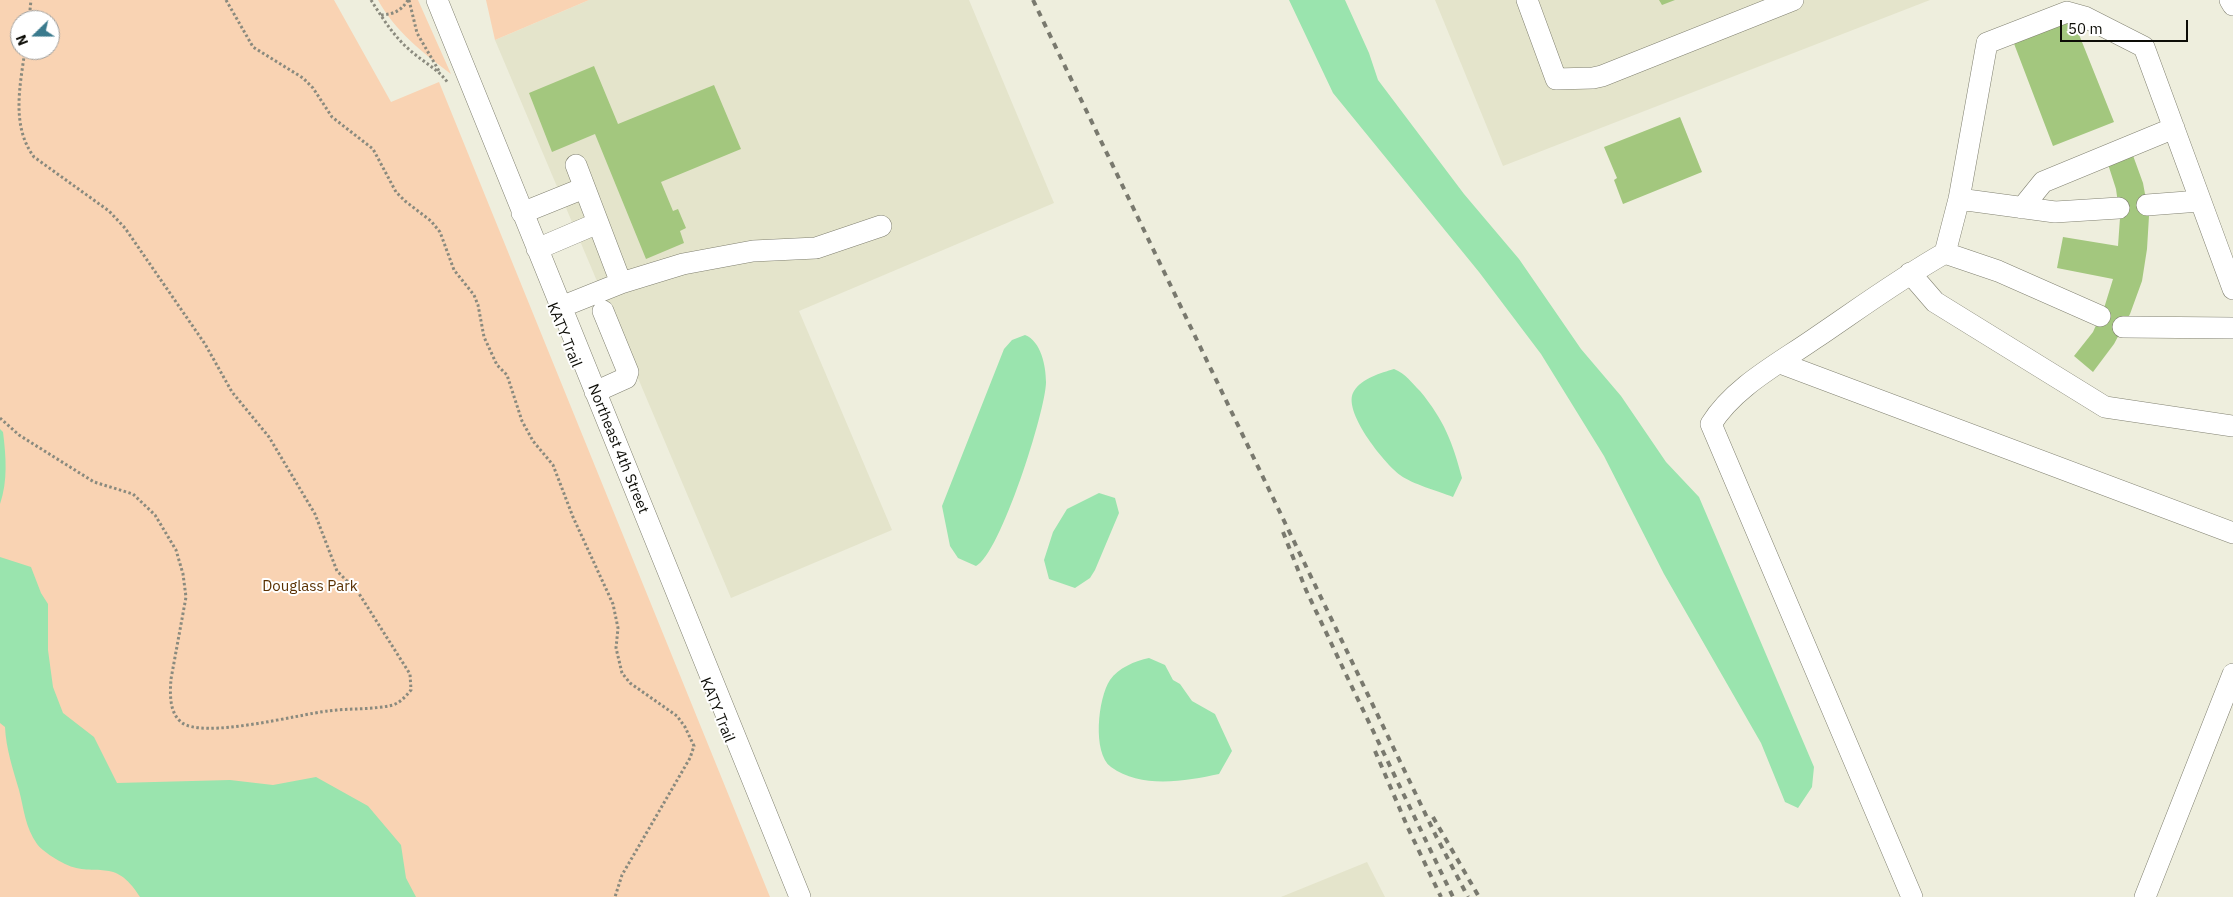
<!DOCTYPE html>
<html>
<head>
<meta charset="utf-8">
<style>
  body { margin:0 }
  #map { position:relative; width:2233px; height:897px; overflow:hidden; background:#eed; font-family:"IBM Plex Sans",sans-serif }
  canvas { display:block }
  .north { position:absolute; left:10px; top:10px; width:50px; height:50px; box-sizing:border-box; background:#fff; border:1px solid #9e9e9c; border-radius:50%; rotate:248deg; font-size:14px; font-weight:700; line-height:20px; text-align:center; color:#0d0d07 }
  .north::after { content:''; display:block; margin:auto; width:18px; height:22px; background:#3a7a8d; clip-path:polygon(50% 0,100% 100%,50% 72%,0 100%) }
  .scale { position:absolute; left:2060px; top:20px; width:128px; height:22px; box-sizing:border-box; border:2px solid #0d0d07; border-top:0; padding-left:6px; font-size:15px; line-height:18px; white-space:nowrap; color:#0d0d07; -webkit-text-stroke:4px #fff; paint-order:stroke }
</style>
</head>
<body>
<div id="map">
<canvas width="2233" height="897"></canvas>
<div class="north">N</div>
<div class="scale">50 m</div>
</div>
<script>
const c = document.querySelector('canvas').getContext('2d');
c.lineJoin = 'round';
function paint(path, color) {
  c.fillStyle = color;
  c.fill(path, 'evenodd');
}
function stroke(path, color, width, dash) {
  c.strokeStyle = color;
  c.lineWidth = width;
  c.lineCap = dash ? 'butt' : 'round';
  c.setLineDash(dash || []);
  c.stroke(path);
}
function drawText(font, color, halo, rows, align = 'center') {
  c.font = font + ' "IBM Plex Sans",sans-serif';
  c.lineWidth = 4;
  c.setLineDash([]);
  c.textBaseline = 'middle';
  c.strokeStyle = halo;
  c.fillStyle = color;
  for (const [text, x, y, turn = 0] of rows) {
    c.save();
    c.translate(x, y);
    c.rotate((+turn || 0) * Math.PI / 180);
    c.textAlign = isNaN(turn) ? turn : align;
    if (halo) c.strokeText(text, 0, 0);
    c.fillText(text, 0, 0);
    c.restore();
  }
}
paint(new Path2D(`
  M 589,0 L 969,0 L 1054,203 L 799,311 L 892,530 L 731,598 L 495,40 Z
  M 1435,0 L 1930,0 L 1503,166 Z
  M 1367,862 L 1385,897 L 1281,897 Z`), '#e4e4cb');
paint(new Path2D(`
  M 0,0 L 334,0 L 391,102 L 439,82 L 770,897 L 0,897 ZM 20,20 L 50,20 L 50,50 L 20,50 Z
  M 378,0 L 418,0 L 451,74 C 423,53 395,31 378,0 Z
  M 486,0 L 589,0 L 495,40 Z`), '#f9d3b3');
paint(new Path2D(`
  M 1289,0 L 1345,0 L 1369,53 L 1378,80 L 1464,194 L 1519,259 L 1581,349 L 1621,396 L 1666,462 L 1699,497 L 1814,767 L 1812,787 L 1798,808 L 1785,802 L 1761,743 L 1664,574 L 1604,456 L 1541,354 L 1479,272 L 1333,93 Z
  M 1025,335 C 1041,341 1046,366 1046,382 C 1046,410 1000,555 976,566 L 958,558 L 950,546 L 942,506 L 1004,349 L 1012,340 Z
  M 1394,369 C 1406,374 1411,382 1420,391 C 1444,420 1453,443 1462,478 L 1453,497 C 1438,491 1412,484 1400,475 C 1384,463 1341,410 1354,391 C 1362,378 1381,373 1394,369 Z
  M 0,429 L 3,432 C 6,456 8,481 0,504 Z
  M 1099,493 L 1115,498 L 1119,513 L 1095,570 L 1090,578 L 1075,588 L 1049,579 L 1044,560 L 1053,532 L 1067,509 Z
  M 0,557 L 31,567 L 41,593 L 48,604 L 48,650 L 53,687 L 63,713 L 94,737 L 117,783 L 230,780 L 273,785 L 316,777 L 368,806 L 401,845 L 406,878 L 416,897 L 140,897 C 114,855 97,879 65,864 C 57,860 42,851 37,844 C 25,827 24,809 19,790 C 13,769 6,749 5,727 L 0,723 Z
  M 1149,658 L 1165,665 L 1173,680 L 1180,684 L 1192,701 L 1215,714 L 1232,751 L 1219,774 C 1186,781 1141,789 1111,767 C 1092,753 1098,698 1110,680 C 1118,668 1135,661 1149,658 Z`), '#9ae4ae');
paint(new Path2D(`
  M 1659,0 L 1675,0 L 1662,5 Z
  M 2072,17 L 2114,122 L 2053,146 L 2013,41 Z
  M 594,66 L 618,124 L 714,85 L 741,149 L 661,182 L 673,211 L 678,209 L 686,228 L 680,231 L 684,243 L 646,259 L 595,134 L 552,152 L 529,93 Z
  M 1680,117 L 1702,172 L 1623,204 L 1614,180 L 1617,178 L 1604,147 Z
  M 2131,150 L 2143,183 L 2149,216 L 2147,249 L 2142,281 L 2130,314 L 2114,344 L 2093,372 L 2074,356 L 2093,332 L 2105,305 L 2113,279 L 2057,268 L 2063,237 L 2118,246 L 2120,218 L 2116,189 L 2107,161 Z`), '#a3c77e');
const minor = new Path2D(`
  M 437,0 L 800,897
  M 1527,0 L 1556,79 L 1593,78 L 1602,76 L 1793,0
  M 2230,0 L 2233,5
  M 1959,199 L 2055,212 L 2119,208
  M 2147,205 L 2200,201
  M 2022,208 L 2043,182 L 2174,128
  M 522,213 L 584,188
  M 537,249 L 598,223
  M 1945,253 L 1998,271 L 2100,316
  M 1910,273 L 1935,302 L 2105,407 L 2233,426
  M 621,283 L 683,264 L 753,251 L 816,248 L 881,226
  M 561,307 L 621,283 L 576,165
  M 2123,327 L 2233,328
  M 1780,363 L 2233,533
  M 595,392 L 626,378 L 628,372 L 603,311
  M 1912,897 L 1711,424 C 1734,387 1778,364 1814,339 C 1857,310 1899,279 1945,253 L 1959,199 L 1987,43 L 2067,12 L 2085,17 L 2144,47 L 2233,289
  M 2145,897 L 2233,674`);
stroke(minor, '#818171', 22);
stroke(new Path2D(`
  M 226,0 L 253,47 L 303,78 L 313,88 L 332,117 L 373,149 L 396,192 L 405,201 L 431,221 L 440,232 L 454,270 L 474,295 L 478,305 L 484,337 L 497,365 L 507,375 L 522,421 L 533,441 L 553,465 L 573,517 L 613,604 L 618,628 L 616,648 L 622,673 L 630,683 L 677,716 L 685,727 L 694,746 L 690,758 L 622,875 L 615,897
  M 371,0 C 383,19 395,38 412,52 C 425,63 439,70 448,83
  M 409,0 L 417,33 L 439,71
  M 381,15 C 394,14 401,11 408,0
  M 29,20 L 31,0
  M 0,418 L 19,435 L 94,482 L 133,494 L 155,515 L 176,550 L 183,574 L 186,597 L 171,679 C 170,693 169,712 181,722 C 202,740 300,714 328,711 C 349,708 373,710 393,705 C 401,702 406,696 411,690 L 410,674 L 358,592 L 337,571 L 315,514 L 269,437 L 232,392 L 205,344 L 125,228 L 109,211 L 34,157 C 11,126 20,86 25,50`), '#8a8a7e', 3, [2.5, 2.5]);
stroke(minor, '#fff', 21);
stroke(new Path2D(`
  M 1033,0 L 1436,836 L 1468,897
  M 1283,532 L 1306,590 L 1351,685 L 1453,897
  M 1375,751 L 1408,828 L 1441,897
  M 1433,817 L 1479,897`), '#79796e', 4, [6, 6]);
drawText('15px', '#0d0d07', '#fff', [
  ["KATY Trail",564,335,68],
  ["Northeast 4th Street",618,449,68],
  ["KATY Trail",717,710,68]
]);
drawText('15px', '#5b3103', '#fff', [
  ["Douglass Park",310,587]
]);
</script>
</body>
</html>
